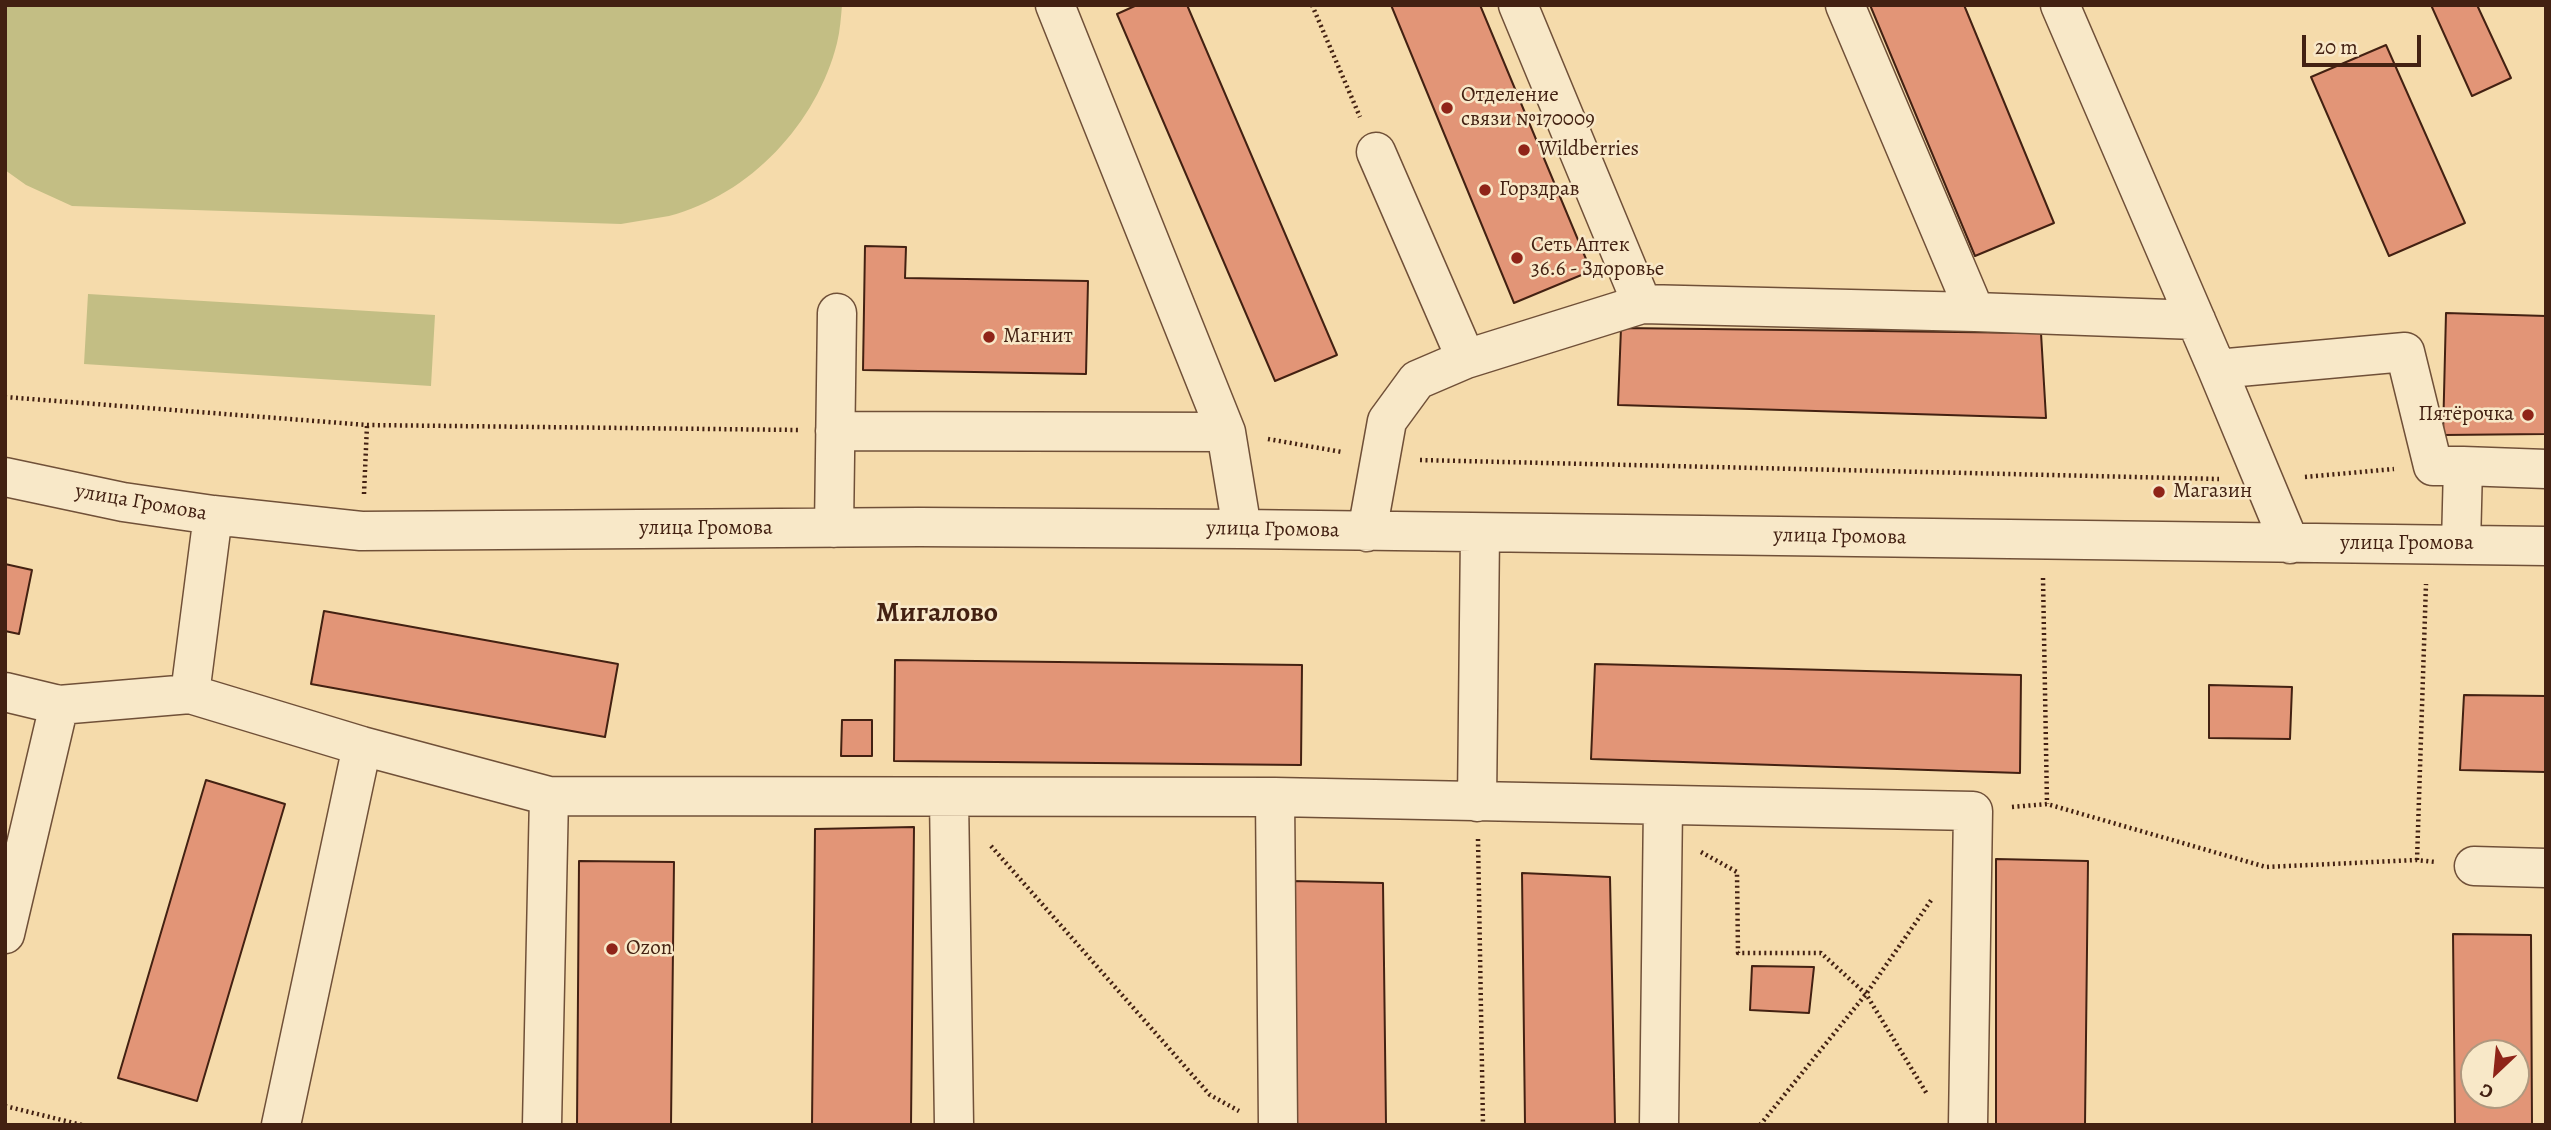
<!DOCTYPE html>
<html>
<head>
<meta charset="utf-8">
<style>
  body { margin:0 }
  #map { position:relative; width:2551px; height:1130px; overflow:hidden; background:#f5dbab; font-family:Alegreya,serif }
  canvas { display:block }
  .frame { position:absolute; inset:0; border:7px solid #432112; pointer-events:none }
  .north { position:absolute; left:2460px; top:1039px; width:70px; height:70px; box-sizing:border-box; background:#f8e8c8; border:2px solid #b0987f; border-radius:50%; rotate:206deg; font-size:19px; font-weight:700; line-height:28px; text-align:center; color:#432112 }
  .north::after { content:''; display:block; margin:auto; width:24px; height:32px; background:#8f2418; clip-path:polygon(50% 0,100% 100%,50% 72%,0 100%) }
  .scale { position:absolute; left:2302px; top:35px; width:119px; height:32px; box-sizing:border-box; border:4px solid #432112; border-top:0; padding-left:9px; font-size:21px; line-height:24px; white-space:nowrap; color:#432112; -webkit-text-stroke:5px #f8e8c8; paint-order:stroke }
</style>
</head>
<body>
<div id="map">
<canvas width="2551" height="1130"></canvas>
<div class="frame"></div>
<div class="north">С</div>
<div class="scale">20 m</div>
</div>
<script>
const c = document.querySelector('canvas').getContext('2d');
c.lineJoin = 'round';
function paint(path, color) {
  c.fillStyle = color;
  c.fill(path, 'evenodd');
}
function stroke(path, color, width, dash) {
  c.strokeStyle = color;
  c.lineWidth = width;
  c.lineCap = dash ? 'butt' : 'round';
  c.setLineDash(dash || []);
  c.stroke(path);
}
function drawText(font, color, halo, rows, align = 'center') {
  c.font = font + ' Alegreya,serif';
  c.lineWidth = 5;
  c.setLineDash([]);
  c.textBaseline = 'middle';
  c.strokeStyle = halo;
  c.fillStyle = color;
  for (const [text, x, y, turn = 0] of rows) {
    c.save();
    c.translate(x, y);
    c.rotate((+turn || 0) * Math.PI / 180);
    c.textAlign = isNaN(turn) ? turn : align;
    if (halo) c.strokeText(text, 0, 0);
    c.fillText(text, 0, 0);
    c.restore();
  }
}
paint(new Path2D(`
  M 5,5 L 842,5 C 841,17 840,31 837,43 C 817,123 750,195 669,216 C 653,219 637,221 621,224 L 72,206 L 26,185 L 5,170 Z
  M 88,294 L 435,315 L 431,386 L 84,364 Z`), '#c3be84');
const building = new Path2D(`
  M 1137,5 L 1187,5 L 1337,355 L 1275,381 L 1117,14 Z
  M 1391,5 L 1480,5 L 1591,271 L 1514,303 Z
  M 1870,5 L 1964,5 L 2054,223 L 1975,256 Z
  M 2431,5 L 2477,5 L 2511,78 L 2472,96 Z
  M 2386,45 L 2465,223 L 2389,256 L 2311,77 Z
  M 865,246 L 906,247 L 905,278 L 1088,281 L 1086,374 L 863,370 Z
  M 2446,313 L 2546,316 L 2546,434 L 2443,435 Z
  M 1621,328 L 2041,333 L 2046,418 L 1618,405 Z
  M 5,564 L 32,570 L 19,634 L 5,631 Z
  M 324,611 L 618,664 L 605,737 L 311,684 Z
  M 895,660 L 1302,665 L 1301,765 L 894,761 Z
  M 1595,664 L 2021,675 L 2020,773 L 1591,759 Z
  M 2209,685 L 2292,687 L 2290,739 L 2209,738 Z
  M 2464,695 L 2546,696 L 2546,772 L 2460,770 Z
  M 842,720 L 872,720 L 872,756 L 841,756 Z
  M 206,780 L 285,804 L 197,1101 L 118,1078 Z
  M 914,827 L 911,1125 L 812,1125 L 815,829 Z
  M 1996,859 L 2088,861 L 2085,1125 L 1996,1125 Z
  M 579,861 L 674,862 L 671,1125 L 577,1125 Z
  M 1522,873 L 1610,877 L 1615,1125 L 1525,1125 Z
  M 1291,881 L 1383,883 L 1386,1125 L 1292,1125 Z
  M 2453,934 L 2531,935 L 2532,1125 L 2455,1125 ZM 2474,1053 L 2516,1053 L 2516,1095 L 2474,1095 Z
  M 1752,966 L 1814,967 L 1809,1013 L 1750,1010 Z`);
paint(building, '#e29577');
stroke(building, '#432112', 2);
const minor = new Path2D(`
  M 1055,5 L 1226,432 L 1242,529
  M 1845,5 L 1975,312
  M 2060,5 L 2217,369 L 2290,544
  M 1376,152 L 1466,359
  M 1642,304 L 1975,312 L 2196,320
  M 2217,369 L 2405,352 L 2433,466 L 2463,466
  M 835,431 L 1226,432
  M 5,477 L 123,502 L 213,515 L 361,531 L 919,527 L 1242,529 L 2546,546
  M 834,528 L 837,313
  M 1367,532 L 1387,421 L 1417,380 L 1466,359 L 1642,304 L 1518,5
  M 2461,545 L 2463,466 L 2546,469
  M 5,692 L 59,705 L 190,694 L 213,515
  M 190,694 L 362,746 L 549,796 L 1275,797 L 1973,811 L 1968,1125
  M 1275,797 L 1278,1125
  M 949,798 L 954,1125
  M 1477,802 L 1480,533
  M 2474,866 L 2546,868
  M 5,934 L 59,705
  M 281,1125 L 362,746
  M 542,1125 L 549,796
  M 1659,1125 L 1663,805`);
stroke(minor, '#705038', 41);
stroke(new Path2D(`
  M 1312,5 L 1360,117
  M 5,397 L 367,425 L 798,430
  M 1268,439 L 1342,452
  M 1420,460 L 2219,479
  M 2305,477 L 2394,469
  M 364,494 L 367,425
  M 2043,578 L 2047,804
  M 2012,807 L 2047,804 L 2266,867 L 2417,860 L 2435,862
  M 1478,839 L 1483,1125
  M 991,846 L 1210,1095 L 1239,1111
  M 1701,852 L 1737,872 L 1738,953 L 1821,953 L 1866,994 L 1927,1094
  M 2417,860 L 2426,584
  M 5,1106 L 82,1125
  M 1760,1125 L 1866,994 L 1932,899`), '#432112', 4.5, [2, 3.5]);
stroke(minor, '#f8e8c8', 38);
for (const [x, y, r, color] of [
  [1447,108,7,"#8f2418"],
  [1524,150,7,"#8f2418"],
  [1485,190,7,"#8f2418"],
  [1517,258,7,"#8f2418"],
  [989,337,7,"#8f2418"],
  [2528,415,7,"#8f2418"],
  [2159,492,7,"#8f2418"],
  [612,949,7,"#8f2418"]
]) {
  const dot = new Path2D();
  dot.arc(x, y, r, 0, 2 * Math.PI);
  c.fillStyle = color;
  c.fill(dot);
  stroke(dot, '#f8e8c8', 2.5);
}
drawText('21px', '#432112', '#f8e8c8', [
  ["Отделение",1461,96],
  ["связи №170009",1461,120],
  ["Wildberries",1538,150],
  ["Горздрав",1499,190],
  ["Сеть Аптек",1531,246],
  ["36.6 - Здоровье",1531,270],
  ["Магнит",1003,337],
  ["Пятёрочка",2514,415,"right"],
  ["Магазин",2173,492],
  ["Ozon",626,949]
], 'left');
drawText('21px', '#432112', '#f8e8c8', [
  ["улица Громова",141,503,10],
  ["улица Громова",706,529],
  ["улица Громова",1273,530,1],
  ["улица Громова",1840,537,1],
  ["улица Громова",2407,544]
]);
drawText('bold 28px', '#432112', '#f8e8c8', [
  ["Мигалово",937,614]
]);
</script>
</body>
</html>
